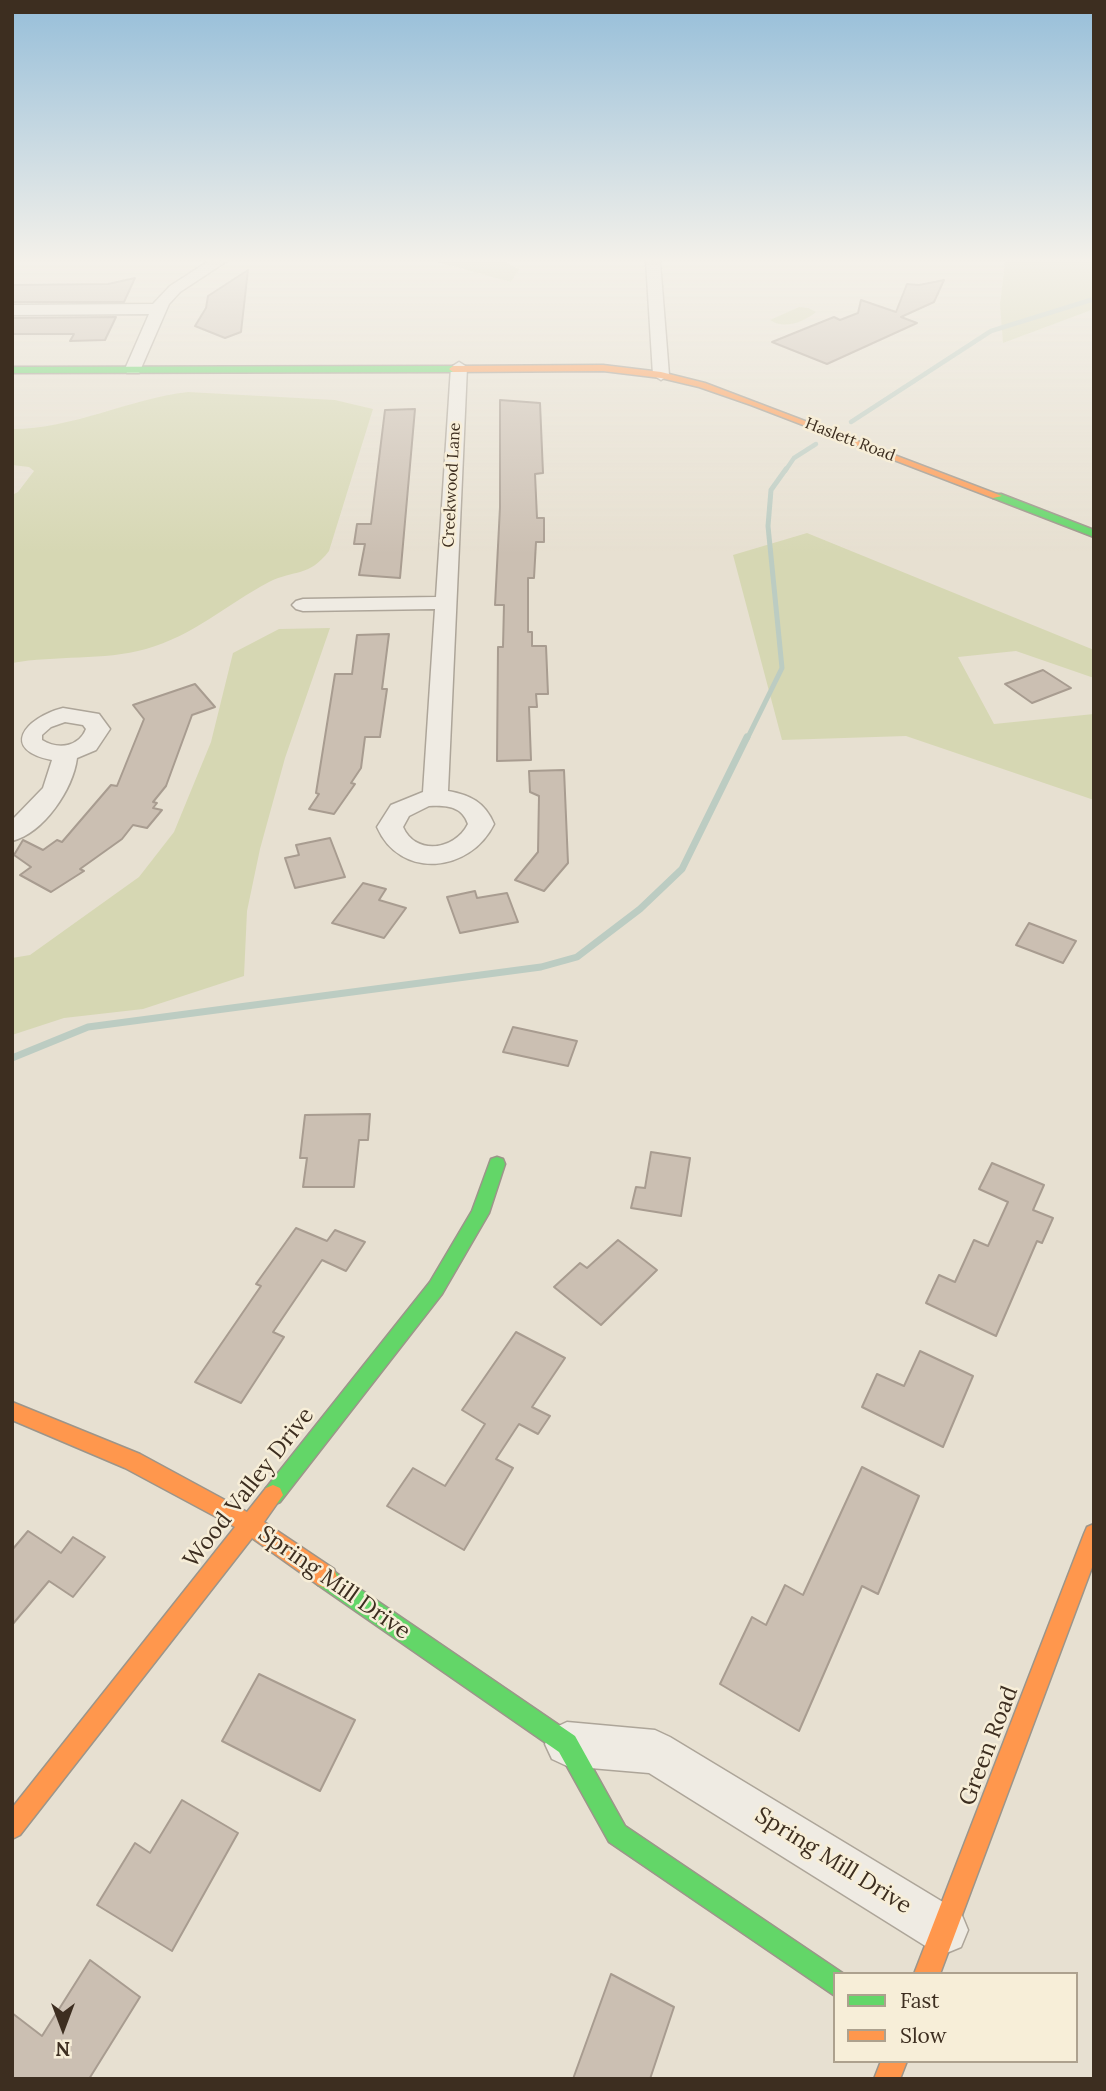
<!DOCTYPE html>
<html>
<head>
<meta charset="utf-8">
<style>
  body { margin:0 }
  #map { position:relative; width:1106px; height:2091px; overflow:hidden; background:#e7e0d1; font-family:Lora,serif }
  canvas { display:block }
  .frame { position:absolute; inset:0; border:14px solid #3d2e20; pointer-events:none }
  .legend { position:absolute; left:833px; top:1972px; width:245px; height:91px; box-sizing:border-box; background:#f7eed8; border:2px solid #ada18e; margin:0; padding:9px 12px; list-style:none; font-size:21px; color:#3d2e20 }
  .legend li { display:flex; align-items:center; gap:14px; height:35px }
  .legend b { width:35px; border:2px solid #ada18e }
  .north { position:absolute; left:28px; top:1993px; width:70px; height:70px; -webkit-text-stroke:5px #f7eed8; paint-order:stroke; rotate:180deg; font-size:19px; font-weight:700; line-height:28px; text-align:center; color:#3d2e20 }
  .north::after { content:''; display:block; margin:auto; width:24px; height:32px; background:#3d2e20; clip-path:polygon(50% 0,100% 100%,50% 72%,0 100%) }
</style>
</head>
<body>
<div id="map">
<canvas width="1106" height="2091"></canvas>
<div class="frame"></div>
<ul class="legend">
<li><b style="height:9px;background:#63d668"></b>Fast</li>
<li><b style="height:9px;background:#ff974d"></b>Slow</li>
</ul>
<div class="north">N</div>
</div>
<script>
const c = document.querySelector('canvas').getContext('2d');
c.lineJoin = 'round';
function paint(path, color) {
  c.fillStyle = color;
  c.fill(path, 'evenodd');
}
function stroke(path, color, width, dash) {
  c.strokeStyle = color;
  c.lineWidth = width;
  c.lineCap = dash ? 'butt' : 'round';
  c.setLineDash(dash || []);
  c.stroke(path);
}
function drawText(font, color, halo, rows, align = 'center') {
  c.font = font + ' Lora,serif';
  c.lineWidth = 5;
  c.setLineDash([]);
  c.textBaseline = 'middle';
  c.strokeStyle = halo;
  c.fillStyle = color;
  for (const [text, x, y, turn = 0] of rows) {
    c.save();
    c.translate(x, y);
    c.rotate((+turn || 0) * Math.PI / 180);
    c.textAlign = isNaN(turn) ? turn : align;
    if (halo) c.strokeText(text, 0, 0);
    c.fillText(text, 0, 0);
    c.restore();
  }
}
paint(new Path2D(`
  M 434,261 L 503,261 L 519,269 L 511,282 Z
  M 1005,261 L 1094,261 L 1094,309 L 1003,343 L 1000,305 Z
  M 799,307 L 808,308 L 816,312 C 804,322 784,330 770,320 Z
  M 188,392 L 335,400 L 373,409 L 329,551 C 308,578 295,569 269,582 C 227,604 193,636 146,649 C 103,661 56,655 12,663 L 12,495 L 18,492 L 34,471 L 29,467 L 12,465 L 12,429 C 73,429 128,399 188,392 Z
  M 807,533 L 1094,650 L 1094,678 L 1016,651 L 958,657 L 994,724 L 1094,714 L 1094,800 L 906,736 L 782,740 L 733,555 Z
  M 330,628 L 285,758 L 260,849 L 247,911 L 244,976 L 143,1009 L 64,1018 L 12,1035 L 12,958 L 30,955 L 139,877 L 174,832 L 211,742 L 233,653 L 279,629 Z`), '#d6d7b3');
stroke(new Path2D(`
  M 851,422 L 991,331 L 1094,299
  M 785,471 L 794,458 L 816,444`), '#bcccc2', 4.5);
stroke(new Path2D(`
  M 747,739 L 782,668 L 768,526 L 771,490 L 786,469`), '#bcccc2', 5);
stroke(new Path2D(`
  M 12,1058 L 88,1027 L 541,967 L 577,957 L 640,909 L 682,869 L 747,737`), '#bcccc2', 7);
const building = new Path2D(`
  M 248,270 L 241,332 L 225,338 L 195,326 L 206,308 L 208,296 Z
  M 135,278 L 124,302 L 12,302 L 12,285 L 108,284 Z
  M 944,280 L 934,302 L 901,317 L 917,323 L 827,364 L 772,342 L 834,317 L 840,320 L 858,313 L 861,300 L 896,312 L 907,284 L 919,285 Z
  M 116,317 L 105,340 L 70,341 L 74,334 L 12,334 L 12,318 Z
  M 500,400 L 540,403 L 543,473 L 535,474 L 537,518 L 544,518 L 544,542 L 536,542 L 534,578 L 528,578 L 528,632 L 532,632 L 532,646 L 546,646 L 548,694 L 536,694 L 537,707 L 529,707 L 531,760 L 497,761 L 498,647 L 503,647 L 504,605 L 495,605 L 500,507 Z
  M 415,409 L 400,578 L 359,575 L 365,544 L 354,544 L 357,524 L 371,524 L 385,410 Z
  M 389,634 L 382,689 L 387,689 L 380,737 L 365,737 L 361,768 L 351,783 L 355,784 L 334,814 L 309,809 L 319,794 L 316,793 L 335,674 L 352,674 L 357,635 Z
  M 1043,670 L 1071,688 L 1032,703 L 1005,684 Z
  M 195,684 L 215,707 L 192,715 L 166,786 L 153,802 L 157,803 L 153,808 L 162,810 L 147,828 L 133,825 L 122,839 L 80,869 L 84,871 L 51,892 L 20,875 L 31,867 L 14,855 L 23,840 L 43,850 L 57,840 L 62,842 L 111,785 L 117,786 L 144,719 L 133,705 Z
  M 564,770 L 568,863 L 544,891 L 515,880 L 538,852 L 539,796 L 530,792 L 529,771 Z
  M 330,838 L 345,877 L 295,888 L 285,858 L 299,855 L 296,845 Z
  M 363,883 L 386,889 L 379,900 L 406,908 L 384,938 L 332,923 Z
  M 475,891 L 477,898 L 507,893 L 518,922 L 460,933 L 447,897 Z
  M 1029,923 L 1076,941 L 1063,963 L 1016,945 Z
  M 513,1027 L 577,1041 L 568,1066 L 503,1052 Z
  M 370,1114 L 368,1140 L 359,1140 L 354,1187 L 303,1187 L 307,1158 L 300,1158 L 305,1115 Z
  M 651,1152 L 690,1158 L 681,1216 L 631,1208 L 636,1187 L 645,1188 Z
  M 992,1163 L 1044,1185 L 1033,1210 L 1053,1218 L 1042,1243 L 1037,1241 L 996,1336 L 926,1303 L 939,1275 L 955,1282 L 974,1240 L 988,1246 L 1008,1202 L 979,1189 Z
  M 296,1228 L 327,1241 L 335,1230 L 365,1242 L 346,1271 L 322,1260 L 273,1332 L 284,1337 L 241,1403 L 195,1382 L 261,1286 L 256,1284 Z
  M 618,1240 L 657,1270 L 601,1325 L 554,1287 L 580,1263 L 587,1268 Z
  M 516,1332 L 565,1358 L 532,1407 L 550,1416 L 538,1434 L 519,1424 L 496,1459 L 513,1468 L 464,1550 L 387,1506 L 413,1468 L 445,1486 L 485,1424 L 462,1410 Z
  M 920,1351 L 973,1376 L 943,1447 L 862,1407 L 877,1374 L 904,1386 Z
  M 862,1467 L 919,1496 L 878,1594 L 862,1586 L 799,1731 L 720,1684 L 752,1617 L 766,1625 L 785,1585 L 803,1595 Z
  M 28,1531 L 61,1553 L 73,1537 L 105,1557 L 73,1597 L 49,1581 L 12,1625 L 12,1550 Z
  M 259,1674 L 355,1720 L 320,1791 L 222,1741 Z
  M 182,1800 L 238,1833 L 172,1951 L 97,1905 L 135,1843 L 150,1853 Z
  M 90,1960 L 140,1997 L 89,2079 L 12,2079 L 12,2013 L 42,2036 Z
  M 611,1974 L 674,2007 L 650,2079 L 573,2079 Z`);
paint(building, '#cbbfb2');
stroke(building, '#a89c90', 2);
const street = new Path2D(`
  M 209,261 L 227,261 L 180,292 L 169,304 L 139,373 L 127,373 L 125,369 L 149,314 L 12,315 L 12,305 L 153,304 L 170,286 Z
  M 646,261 L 660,261 L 669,375 L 661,380 L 653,375 Z
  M 459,362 L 467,367 L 448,791 C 470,795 485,802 494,824 C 470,873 400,880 377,827 L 391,805 L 423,792 L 435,609 L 303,611 L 296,609 L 292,605 L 296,601 L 303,599 L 436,597 L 451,367 ZM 429,806 C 446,805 462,806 468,824 C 455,850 416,856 403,827 L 409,816 Z
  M 63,708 L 99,714 L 110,729 L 96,750 L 77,758 C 73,789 44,833 12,841 L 12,820 L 43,788 L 52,760 C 0,750 24,718 63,708 ZM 65,722 L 83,725 L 86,729 C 79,747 58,750 42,740 L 42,735 L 51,727 Z
  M 567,1722 L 655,1730 L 670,1737 L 961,1913 L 968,1930 L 961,1947 L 944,1954 L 927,1947 L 649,1773 L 567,1766 L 552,1759 L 545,1744 L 552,1729 Z`);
const fast = new Path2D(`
  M 12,367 L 453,366 L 457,369 L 453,372 L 12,373 Z
  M 993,494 L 1001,494 L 1094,530 L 1094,537 L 993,498 Z
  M 497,1157 L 503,1159 L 505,1164 L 489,1213 L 442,1294 L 280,1502 L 273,1505 L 266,1502 L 263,1495 L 266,1488 L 430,1282 L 472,1211 L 491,1159 Z
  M 326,1566 L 575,1736 L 625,1826 L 844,1974 L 835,1974 L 835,1996 L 609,1842 L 559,1752 L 318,1585 L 315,1577 L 318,1569 Z`);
const slow = new Path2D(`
  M 603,365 L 661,372 L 705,383 L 1002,496 L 993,498 L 751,405 L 699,387 L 661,378 L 603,371 L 453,372 L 449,369 L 453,366 Z
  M 12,1402 L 140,1454 L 247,1512 L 266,1488 L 273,1485 L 280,1488 L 283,1495 L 264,1522 L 334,1569 L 337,1577 L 334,1585 L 326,1588 L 318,1585 L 252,1538 L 20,1835 L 12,1839 L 12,1808 L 235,1527 L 125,1468 L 12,1420 Z
  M 1094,1524 L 1094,1562 L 940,1974 L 914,1974 L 1084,1534 L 1087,1527 Z
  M 881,2061 L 907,2061 L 900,2079 L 874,2079 Z`);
stroke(street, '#ada599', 3);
stroke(fast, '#9c958a', 3);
stroke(slow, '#9c958a', 3);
paint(street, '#efebe3');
paint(fast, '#63d668');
paint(slow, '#ff974d');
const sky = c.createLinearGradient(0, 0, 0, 554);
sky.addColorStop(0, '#96bed9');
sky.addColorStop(0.47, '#f4f1ea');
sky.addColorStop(1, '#f4f1ea00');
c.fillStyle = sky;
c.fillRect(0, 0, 1106, 554);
drawText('16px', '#3d2e20', '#f7eed8', [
  ["Haslett Road",850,440,21],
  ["Creekwood Lane",452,485,-87]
]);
drawText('23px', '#3d2e20', '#f7eed8', [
  ["Wood Valley Drive",249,1488,-52],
  ["Spring Mill Drive",334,1583,35],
  ["Green Road",989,1746,-69],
  ["Spring Mill Drive",833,1861,32]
]);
</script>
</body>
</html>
